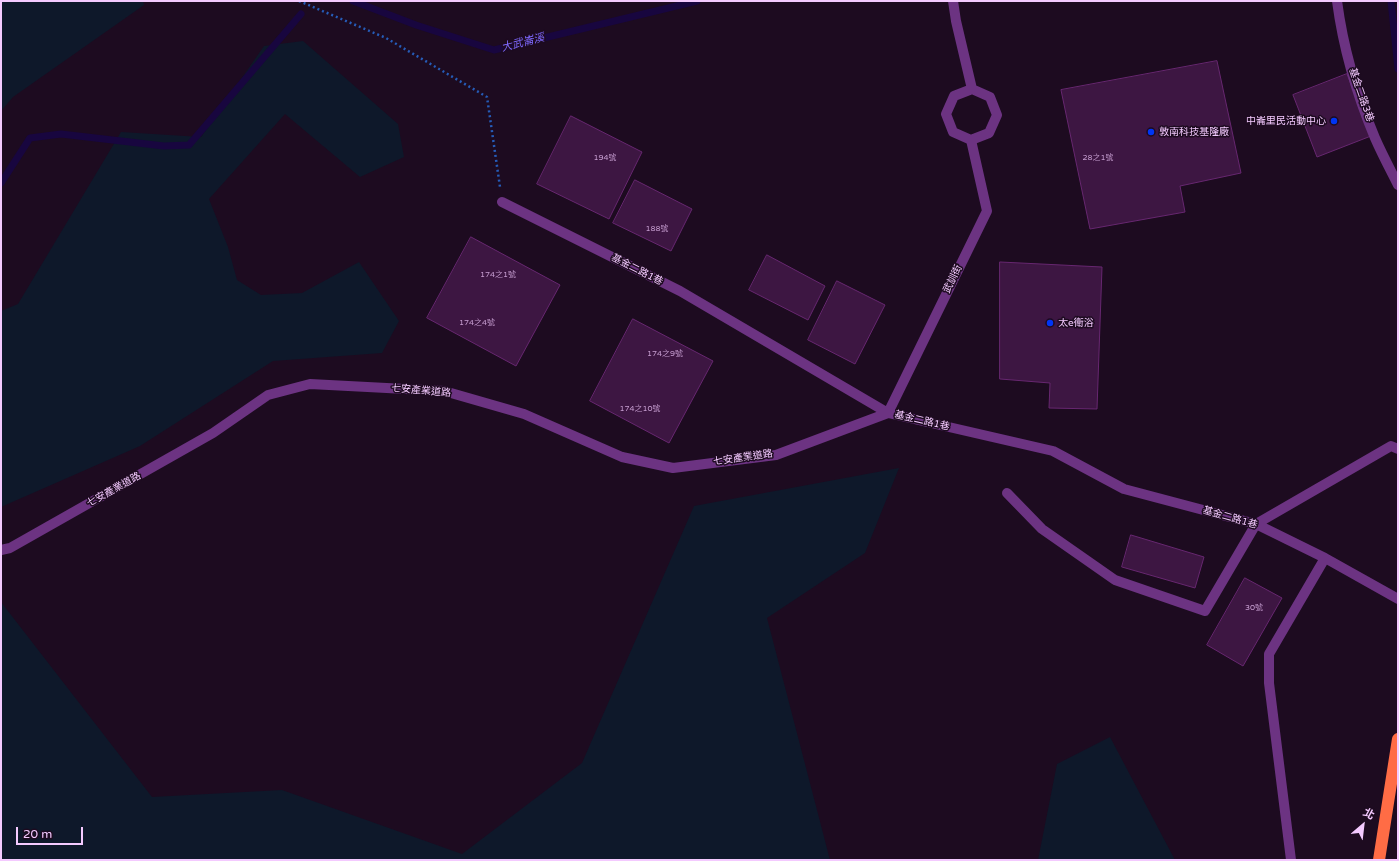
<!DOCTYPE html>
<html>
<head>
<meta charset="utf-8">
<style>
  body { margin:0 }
  #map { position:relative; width:1399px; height:861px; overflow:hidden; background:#1d0b20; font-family:"Varela Round","Noto Sans TC",sans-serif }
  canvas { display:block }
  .frame { position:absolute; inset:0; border:2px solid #f4caff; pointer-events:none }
  .north { position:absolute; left:1343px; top:805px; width:40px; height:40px; -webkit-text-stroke:3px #1d0b20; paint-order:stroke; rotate:28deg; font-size:11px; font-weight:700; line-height:16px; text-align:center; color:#f4caff }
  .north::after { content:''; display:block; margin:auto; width:14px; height:18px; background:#f4caff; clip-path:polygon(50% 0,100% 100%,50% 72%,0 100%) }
  .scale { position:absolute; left:16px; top:827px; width:67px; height:18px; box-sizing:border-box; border:2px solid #f4caff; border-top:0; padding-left:5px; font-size:12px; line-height:14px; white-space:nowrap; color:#f4caff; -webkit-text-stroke:3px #1d0b20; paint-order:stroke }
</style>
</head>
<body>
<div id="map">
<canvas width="1399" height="861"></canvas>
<div class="frame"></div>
<div class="north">北</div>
<div class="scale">20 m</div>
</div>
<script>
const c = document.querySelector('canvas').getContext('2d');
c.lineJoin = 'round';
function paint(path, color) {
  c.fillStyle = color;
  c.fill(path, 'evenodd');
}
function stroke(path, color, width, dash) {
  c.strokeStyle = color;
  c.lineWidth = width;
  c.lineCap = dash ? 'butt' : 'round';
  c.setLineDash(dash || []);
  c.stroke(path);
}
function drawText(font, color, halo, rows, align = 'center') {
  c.font = font + ' "Varela Round","Noto Sans TC",sans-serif';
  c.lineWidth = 3;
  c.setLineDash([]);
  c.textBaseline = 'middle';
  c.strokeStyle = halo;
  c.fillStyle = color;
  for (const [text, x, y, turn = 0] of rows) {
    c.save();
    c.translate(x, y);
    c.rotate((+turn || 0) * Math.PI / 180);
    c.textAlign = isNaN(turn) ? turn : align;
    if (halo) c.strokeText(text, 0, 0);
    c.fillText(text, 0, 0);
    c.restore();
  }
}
paint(new Path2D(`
  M 1,1 L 143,1 L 144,5 L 13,97 L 1,111 Z
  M 303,41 L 398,124 L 404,157 L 360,177 L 285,114 L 209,199 L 228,247 L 237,280 L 261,295 L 302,293 L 359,262 L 399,321 L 382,353 L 273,361 L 140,446 L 1,507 L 1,311 L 18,304 L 121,132 L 201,137 L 264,46 Z
  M 899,468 L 865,553 L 767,618 L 830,860 L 1,860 L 1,602 L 152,797 L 282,790 L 462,854 L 582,763 L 694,506 Z
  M 1110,737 L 1175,860 L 1038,860 L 1057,764 Z`), '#0e182a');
stroke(new Path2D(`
  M 353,1 L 416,25 L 494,50 L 697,1
  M 1391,1 L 1398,69
  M 1,183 L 30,138 L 61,134 L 164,146 L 189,145 L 301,14`), '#18063f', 7);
const building = new Path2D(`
  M 1217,61 L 1241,173 L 1180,186 L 1185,212 L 1090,229 L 1061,90 Z
  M 1347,74 L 1371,136 L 1317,157 L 1293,95 Z
  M 571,116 L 642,152 L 609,219 L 537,184 Z
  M 635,180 L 692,209 L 671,251 L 613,223 Z
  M 471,237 L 560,285 L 516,366 L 427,318 Z
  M 767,255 L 825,286 L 808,320 L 749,290 Z
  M 1000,262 L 1102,267 L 1097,409 L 1049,408 L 1050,383 L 1000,379 Z
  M 837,281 L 885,305 L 855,364 L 808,340 Z
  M 633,319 L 713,361 L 669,443 L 590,401 Z
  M 1131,535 L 1204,557 L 1195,588 L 1122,567 Z
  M 1245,578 L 1282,598 L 1243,666 L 1207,645 Z`);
paint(building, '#3d1642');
stroke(building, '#672770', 1);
stroke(new Path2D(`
  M 299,1 L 386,38 L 487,97 L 500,187`), '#265cb8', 2.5, [2, 3]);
stroke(new Path2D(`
  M 953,1 L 956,21 L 972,89
  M 1337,1 C 1343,47 1357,95 1375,138 C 1382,154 1390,169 1398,185
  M 972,89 L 990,97 L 997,115 L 989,133 L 971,140 L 953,132 L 946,114 L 954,96 Z
  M 502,202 L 680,291 L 888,413 L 1053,451 L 1124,489 L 1256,524 L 1325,558 L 1398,599
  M 888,413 L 987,211 L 971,140
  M 1007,493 L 1042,529 L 1115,580 L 1205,611 L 1256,524 L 1391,446 L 1398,449
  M 1,550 L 10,548 L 213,433 L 268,395 L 310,384 L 444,391 L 524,414 L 622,457 L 673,468 L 776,455 L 888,413
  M 1291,860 L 1269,683 L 1269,654 L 1325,558`), '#6c3382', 10);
stroke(new Path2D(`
  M 1379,860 L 1398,739`), '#ff6c45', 12);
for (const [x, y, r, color] of [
  [1334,121,4,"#0035f5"],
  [1151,132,4,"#0035f5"],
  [1050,323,4,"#0035f5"]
]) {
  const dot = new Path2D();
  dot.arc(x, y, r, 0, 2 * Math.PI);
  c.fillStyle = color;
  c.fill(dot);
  stroke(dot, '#1d0b20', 1.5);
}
drawText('8px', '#c69dd0', null, [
  ["194號",605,158],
  ["28之1號",1098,158],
  ["188號",657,229],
  ["174之1號",498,275],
  ["174之4號",477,323],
  ["174之9號",665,354],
  ["174之10號",640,409],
  ["30號",1254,608]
]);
drawText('10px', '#f4caff', '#1d0b20', [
  ["基金二路3巷",1361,95,71],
  ["基金二路1巷",637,270,27],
  ["武訓街",953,279,-64],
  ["七安產業道路",421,391,5],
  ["基金二路1巷",922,421,13],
  ["七安產業道路",743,458,-8],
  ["七安產業道路",114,490,-29],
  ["基金二路1巷",1230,518,16]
]);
drawText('10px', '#f4caff', '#1d0b20', [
  ["中崙里民活動中心",1326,121,"right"],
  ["敦南科技基隆廠",1159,132],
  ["太e衛浴",1058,323]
], 'left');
drawText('italic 11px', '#7f69ff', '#1d0b20', [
  ["大武崙溪",523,43,-14]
]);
</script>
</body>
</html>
